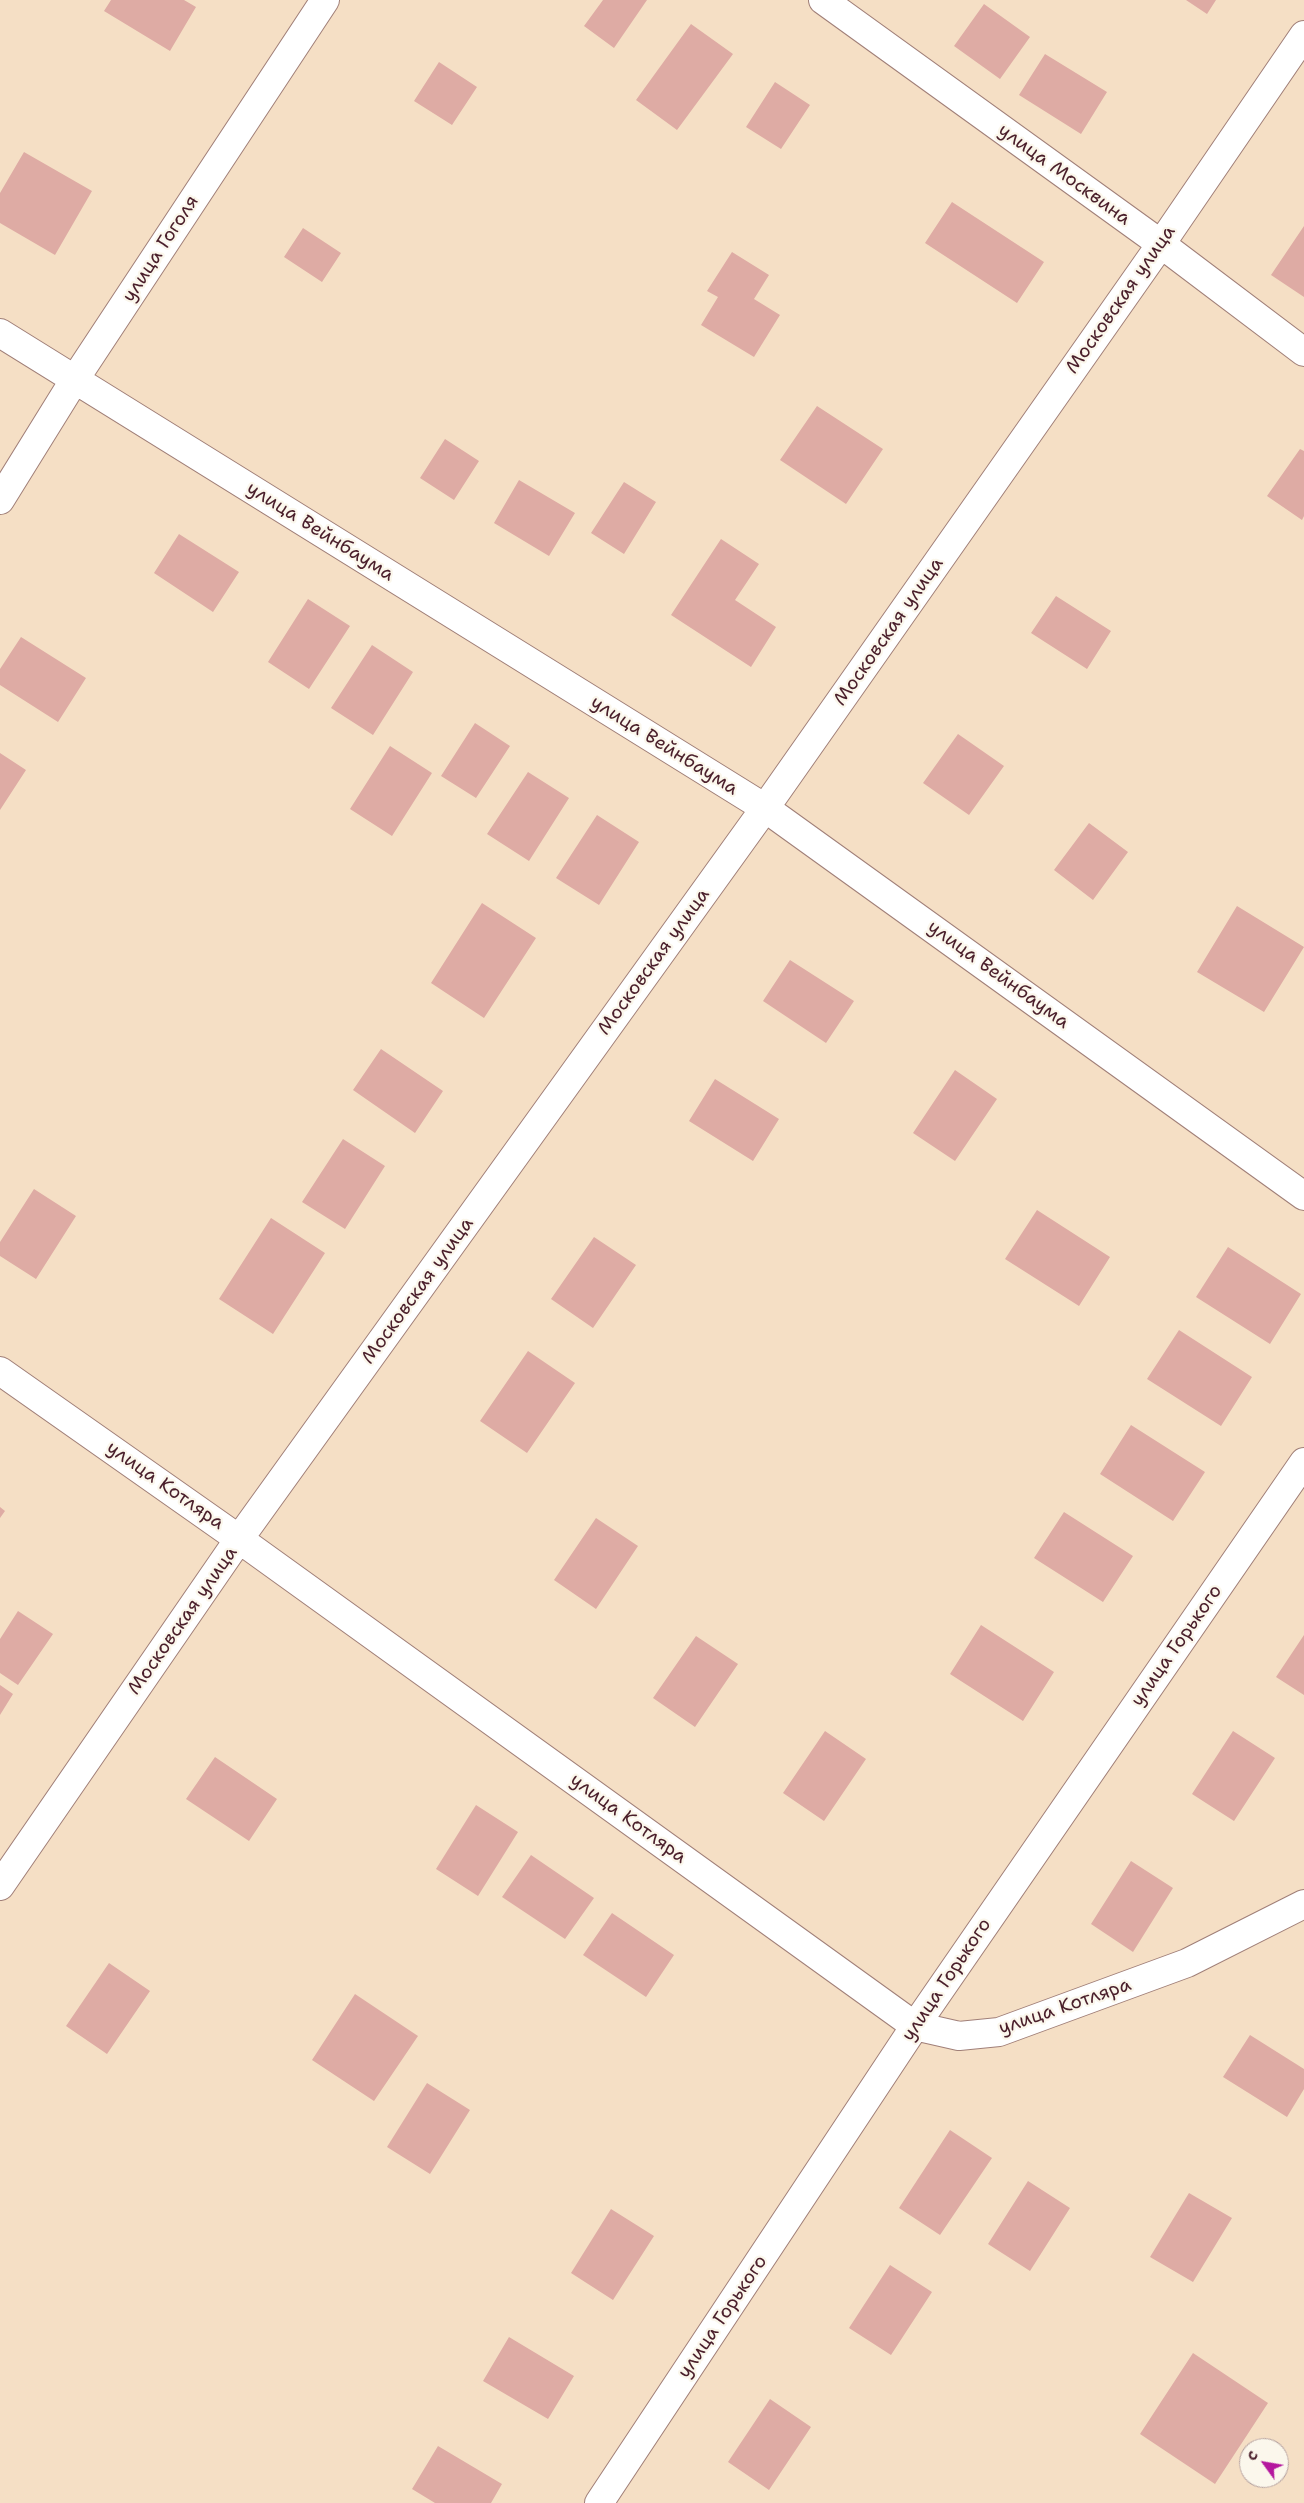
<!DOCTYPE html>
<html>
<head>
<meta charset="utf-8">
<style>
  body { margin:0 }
  #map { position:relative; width:1304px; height:2503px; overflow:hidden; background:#f5dfc5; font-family:"Shantell Sans",sans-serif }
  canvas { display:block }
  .north { position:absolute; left:1239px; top:2438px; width:50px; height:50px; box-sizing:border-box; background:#fbf7ec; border:1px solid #b4a19f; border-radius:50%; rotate:302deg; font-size:14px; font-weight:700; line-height:20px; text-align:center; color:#4a1f2b }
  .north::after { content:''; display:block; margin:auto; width:18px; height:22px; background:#b5179e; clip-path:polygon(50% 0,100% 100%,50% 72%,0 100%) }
</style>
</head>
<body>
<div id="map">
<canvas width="1304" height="2503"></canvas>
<div class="north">С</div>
</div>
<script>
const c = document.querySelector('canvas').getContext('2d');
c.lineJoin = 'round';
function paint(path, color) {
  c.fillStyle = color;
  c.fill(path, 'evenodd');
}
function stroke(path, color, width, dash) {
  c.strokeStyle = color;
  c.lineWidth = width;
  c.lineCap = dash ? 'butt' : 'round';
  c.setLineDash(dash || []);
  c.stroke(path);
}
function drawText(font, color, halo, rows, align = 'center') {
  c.font = font + ' "Shantell Sans",sans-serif';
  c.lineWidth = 4.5;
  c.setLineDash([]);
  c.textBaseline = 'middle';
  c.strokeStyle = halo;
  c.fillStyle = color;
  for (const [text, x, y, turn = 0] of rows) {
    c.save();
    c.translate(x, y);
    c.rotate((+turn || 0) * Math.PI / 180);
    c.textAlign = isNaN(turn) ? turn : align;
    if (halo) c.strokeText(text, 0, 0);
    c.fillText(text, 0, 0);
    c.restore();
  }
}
paint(new Path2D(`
  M 111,0 L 184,0 L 196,7 L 170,51 L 104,11 Z
  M 603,0 L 647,0 L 614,48 L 584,26 Z
  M 1186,0 L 1216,0 L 1207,14 Z
  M 984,4 L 1030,37 L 1000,79 L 954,46 Z
  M 691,24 L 733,54 L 677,130 L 636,100 Z
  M 1045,54 L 1107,92 L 1081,134 L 1019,95 Z
  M 439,62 L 477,87 L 452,125 L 414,101 Z
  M 775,82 L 810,105 L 781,149 L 746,127 Z
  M 24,152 L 92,191 L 55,255 L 0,223 L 0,193 Z
  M 952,202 L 1044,262 L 1017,303 L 925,243 Z
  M 1304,226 L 1304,297 L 1271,275 Z
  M 303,228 L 341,253 L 322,282 L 284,257 Z
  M 732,252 L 769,275 L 754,299 L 780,315 L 754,357 L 701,325 L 718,297 L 707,291 Z
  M 817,406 L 883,449 L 846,504 L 780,460 Z
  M 445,439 L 479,461 L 454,500 L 420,478 Z
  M 1300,449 L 1304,451 L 1304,516 L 1302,520 L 1267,496 Z
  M 519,480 L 575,513 L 549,556 L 494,523 Z
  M 624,482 L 656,502 L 624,554 L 591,533 Z
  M 179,534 L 239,572 L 213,612 L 154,573 Z
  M 721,539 L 759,564 L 735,600 L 776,627 L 751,667 L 671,615 Z
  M 1056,596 L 1111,631 L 1087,669 L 1031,633 Z
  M 308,599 L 350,626 L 309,689 L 268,662 Z
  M 21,637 L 86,678 L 58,722 L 0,685 L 0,669 Z
  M 372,645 L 413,672 L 373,735 L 331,708 Z
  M 475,723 L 510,746 L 476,798 L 441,776 Z
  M 958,734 L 1004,766 L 969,815 L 923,783 Z
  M 390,746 L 432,773 L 392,836 L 350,809 Z
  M 0,753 L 26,770 L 0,810 Z
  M 528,772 L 569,798 L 529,861 L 487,834 Z
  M 597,815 L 639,842 L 599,905 L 556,878 Z
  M 1089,823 L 1128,852 L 1093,900 L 1054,870 Z
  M 482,903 L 536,938 L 484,1018 L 431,983 Z
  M 1237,906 L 1304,947 L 1264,1012 L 1197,972 Z
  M 790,960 L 854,1001 L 826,1043 L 763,1001 Z
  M 381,1049 L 443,1091 L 415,1133 L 353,1090 Z
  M 955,1070 L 997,1099 L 955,1161 L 913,1133 Z
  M 715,1079 L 779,1119 L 753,1161 L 689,1121 Z
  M 343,1139 L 385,1166 L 345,1229 L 302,1202 Z
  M 34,1189 L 76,1216 L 36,1279 L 0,1256 L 0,1242 Z
  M 1037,1210 L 1110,1257 L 1079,1306 L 1005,1259 Z
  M 271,1218 L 325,1253 L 273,1334 L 219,1299 Z
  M 594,1237 L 636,1265 L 593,1328 L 551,1299 Z
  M 1228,1247 L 1301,1294 L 1270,1344 L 1196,1297 Z
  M 1179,1330 L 1252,1377 L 1221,1426 L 1147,1379 Z
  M 528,1351 L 575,1383 L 527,1453 L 480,1421 Z
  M 1131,1425 L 1205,1472 L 1173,1521 L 1100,1474 Z
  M 0,1507 L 5,1511 L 0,1518 Z
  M 1064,1512 L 1133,1556 L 1103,1602 L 1034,1558 Z
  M 596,1518 L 638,1546 L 596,1609 L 554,1580 Z
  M 18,1611 L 53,1634 L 18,1685 L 0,1673 L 0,1639 Z
  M 981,1625 L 1054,1672 L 1023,1721 L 950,1674 Z
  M 1304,1635 L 1304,1695 L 1276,1677 Z
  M 696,1636 L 738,1664 L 695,1727 L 653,1698 Z
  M 0,1685 L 13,1694 L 0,1715 Z
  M 825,1731 L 866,1759 L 824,1821 L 783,1793 Z
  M 1233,1731 L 1275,1758 L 1234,1821 L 1192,1794 Z
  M 215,1757 L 277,1799 L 249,1841 L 186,1799 Z
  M 476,1805 L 518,1832 L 478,1896 L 436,1869 Z
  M 531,1855 L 594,1898 L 565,1939 L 502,1897 Z
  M 1131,1861 L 1173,1888 L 1133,1952 L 1091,1924 Z
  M 612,1913 L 674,1955 L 646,1997 L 583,1955 Z
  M 109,1963 L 150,1991 L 107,2054 L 66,2026 Z
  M 355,1994 L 418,2036 L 374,2101 L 312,2060 Z
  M 1250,2035 L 1304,2069 L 1304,2089 L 1287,2117 L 1223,2077 Z
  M 427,2083 L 470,2110 L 430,2174 L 387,2147 Z
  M 950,2130 L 992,2158 L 940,2235 L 899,2208 Z
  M 1028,2181 L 1070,2208 L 1030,2271 L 988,2244 Z
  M 1189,2193 L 1232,2218 L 1193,2282 L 1150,2257 Z
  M 611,2209 L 654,2236 L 613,2300 L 571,2273 Z
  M 890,2265 L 932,2292 L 891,2355 L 849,2328 Z
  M 509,2337 L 574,2376 L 548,2419 L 483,2381 Z
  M 1193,2353 L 1268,2403 L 1215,2484 L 1140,2434 Z
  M 770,2399 L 811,2427 L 769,2490 L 728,2462 Z
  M 438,2446 L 502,2484 L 491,2503 L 435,2503 L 412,2489 Z`), '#deaba4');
const minor = new Path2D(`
  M 823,0 L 1161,244 L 1304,352
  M 0,333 L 765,808 L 1304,1196
  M 0,500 L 75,379 L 325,0
  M 0,1371 L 239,1539 L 915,2026 L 959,2036 L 999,2032 L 1187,1963 L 1304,1904
  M 0,1886 L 239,1539 L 765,808 L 1161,244 L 1304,35
  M 599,2503 L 915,2026 L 1304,1462`);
stroke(minor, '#a07f78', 30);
stroke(minor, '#fff', 28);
drawText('19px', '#4a1f2b', '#fbf7ec', [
  ["улица Москвина",1064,175,36],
  ["улица Гоголя",161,249,-57],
  ["Московская улица",1121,300,-55],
  ["улица Вейнбаума",320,532,32],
  ["Московская улица",889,632,-55],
  ["улица Вейнбаума",664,746,32],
  ["Московская улица",654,962,-54],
  ["улица Вейнбаума",998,975,36],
  ["Московская улица",418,1291,-54],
  ["улица Котляра",165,1486,35],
  ["Московская улица",183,1621,-55],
  ["улица Горького",1177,1646,-55],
  ["улица Котляра",628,1819,36],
  ["улица Горького",947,1980,-56],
  ["улица Котляра",1065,2007,-19],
  ["улица Горького",723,2317,-56]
]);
</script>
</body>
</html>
